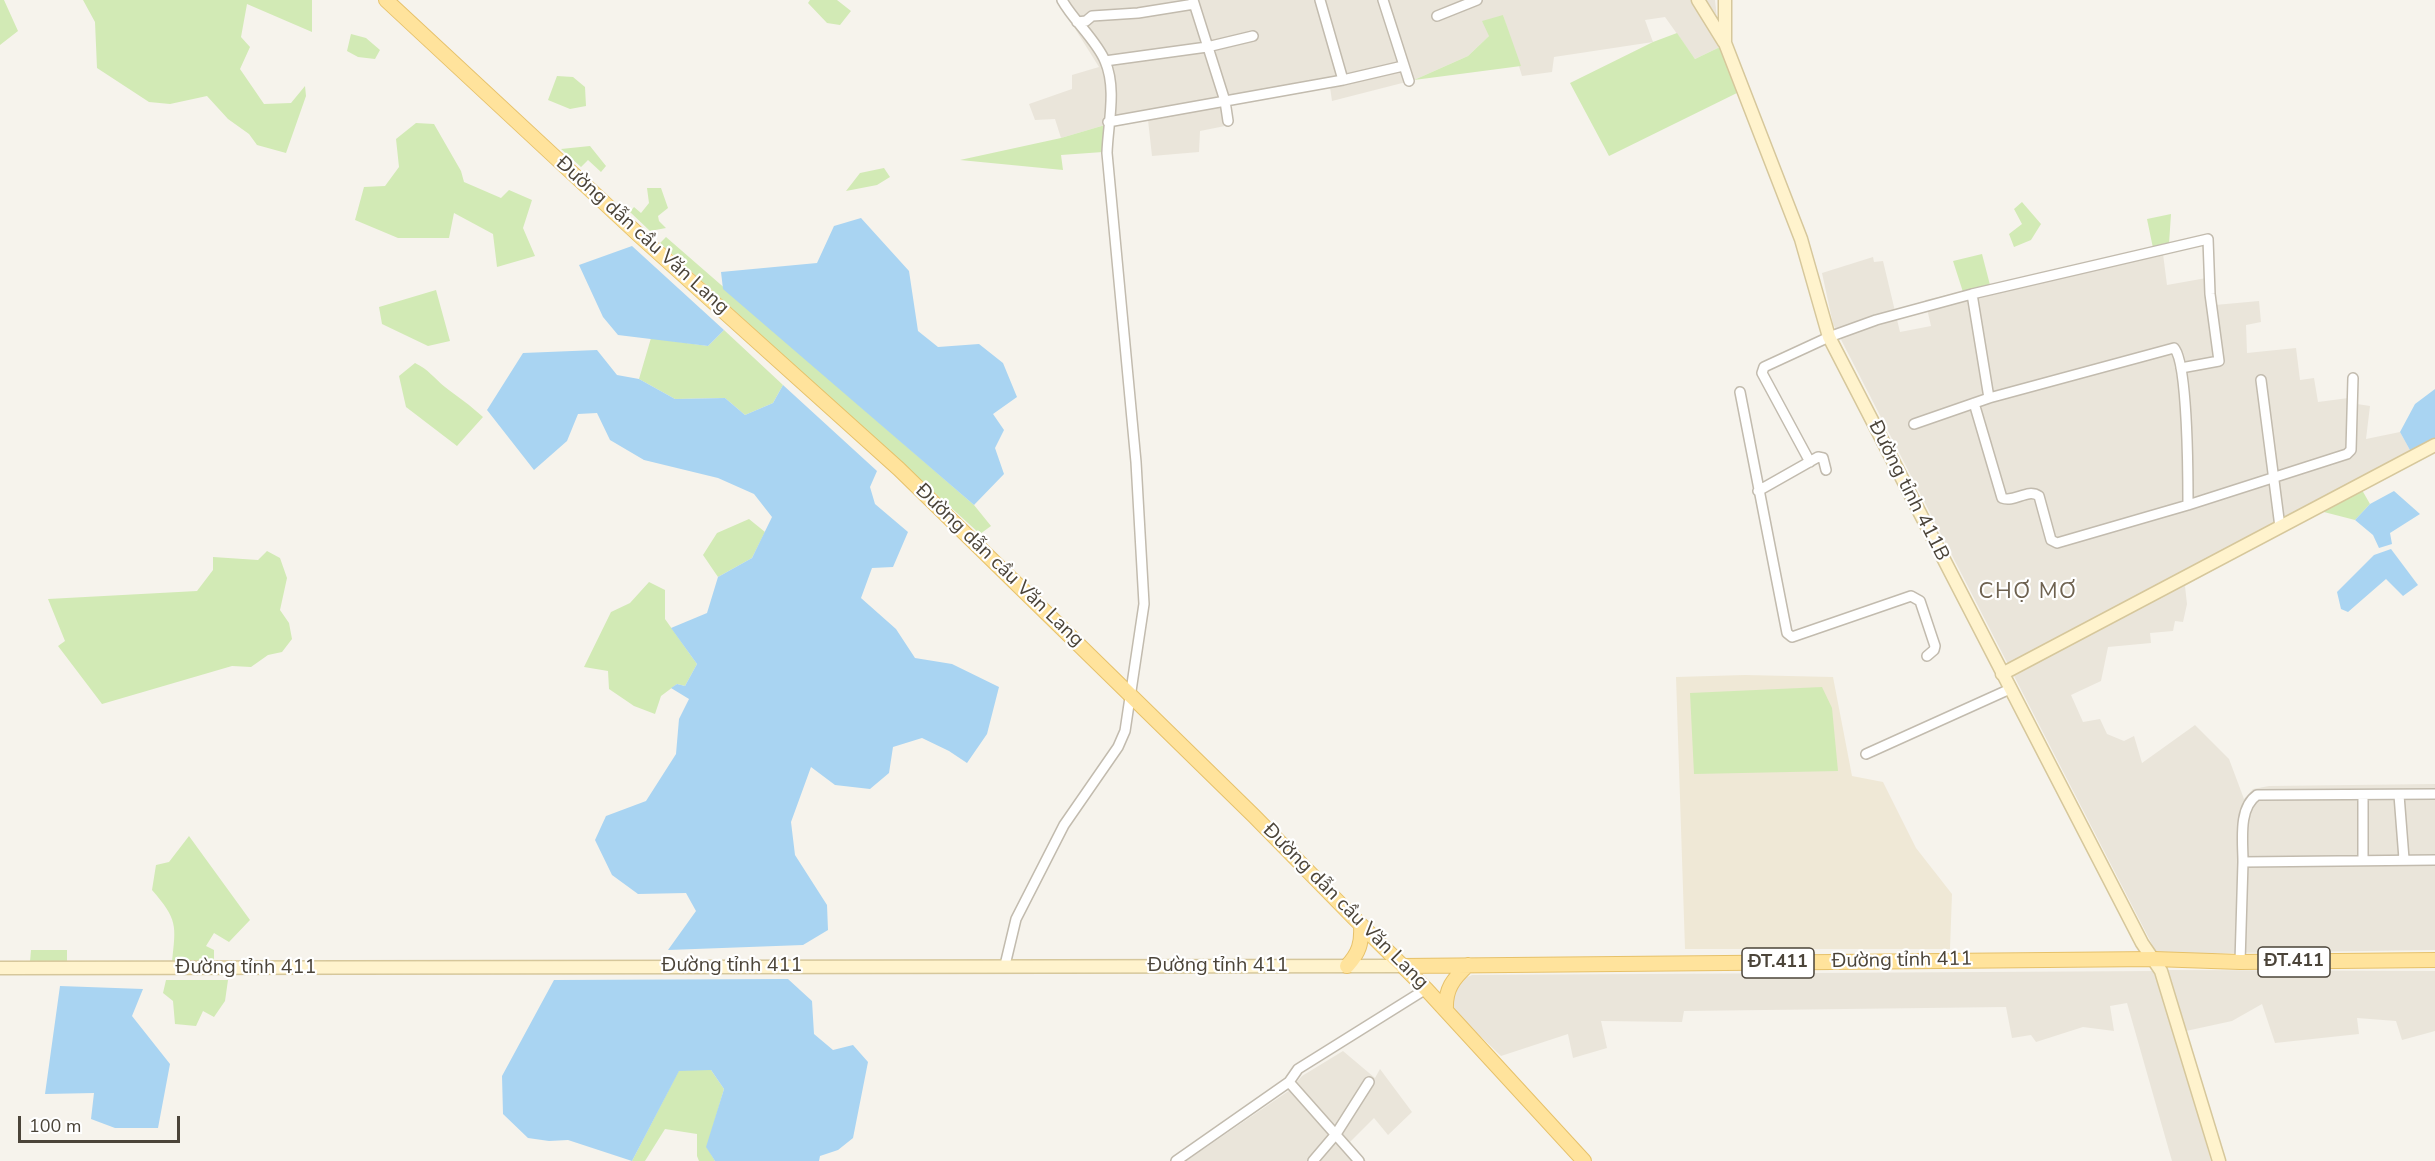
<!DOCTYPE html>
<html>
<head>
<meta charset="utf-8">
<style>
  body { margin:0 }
  #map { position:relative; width:2435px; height:1161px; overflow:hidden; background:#f6f3ec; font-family:"Nunito Sans",sans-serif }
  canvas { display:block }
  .scale { position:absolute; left:18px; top:1116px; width:162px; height:27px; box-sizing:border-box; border:3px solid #4b4439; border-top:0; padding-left:8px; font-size:18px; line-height:21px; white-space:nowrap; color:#4b4439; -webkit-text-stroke:4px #fff; paint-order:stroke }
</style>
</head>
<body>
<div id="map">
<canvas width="2435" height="1161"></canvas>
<div class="scale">100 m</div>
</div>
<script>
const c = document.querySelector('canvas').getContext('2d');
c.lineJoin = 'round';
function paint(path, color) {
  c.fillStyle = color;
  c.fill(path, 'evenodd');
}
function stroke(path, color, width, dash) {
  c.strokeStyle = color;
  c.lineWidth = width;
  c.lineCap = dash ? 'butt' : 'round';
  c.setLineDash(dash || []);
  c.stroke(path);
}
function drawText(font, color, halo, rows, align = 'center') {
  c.font = font + ' "Nunito Sans",sans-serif';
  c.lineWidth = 4.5;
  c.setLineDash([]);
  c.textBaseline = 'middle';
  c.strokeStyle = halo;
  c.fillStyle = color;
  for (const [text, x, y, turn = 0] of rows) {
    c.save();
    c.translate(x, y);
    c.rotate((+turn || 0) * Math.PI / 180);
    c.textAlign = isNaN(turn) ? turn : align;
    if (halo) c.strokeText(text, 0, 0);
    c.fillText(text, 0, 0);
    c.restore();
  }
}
paint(new Path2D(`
  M 1057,0 L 1715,0 L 1720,47 L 1695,59 L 1665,17 L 1645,20 L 1653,42 L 1554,57 L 1552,72 L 1522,76 L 1503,15 L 1489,36 L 1468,56 L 1414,80 L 1332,101 L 1330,87 L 1228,103 L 1230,125 L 1200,131 L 1199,152 L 1152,156 L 1148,120 L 1105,125 L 1061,138 L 1055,119 L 1035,120 L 1029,104 L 1072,89 L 1072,75 L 1099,67 Z
  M 2162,246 L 2167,285 L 2212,277 L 2215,305 L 2259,301 L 2261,322 L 2246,325 L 2247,353 L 2296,348 L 2300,380 L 2314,378 L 2318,402 L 2356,397 L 2357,404 L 2370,406 L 2366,439 L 2400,432 L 2416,461 L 2320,511 L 2185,586 L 2187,604 L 2183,622 L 2175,621 L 2173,631 L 2150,633 L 2151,643 L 2108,647 L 2101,681 L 2071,695 L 2083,722 L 2100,719 L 2107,734 L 2124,741 L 2134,736 L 2142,763 L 2195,725 L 2229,759 L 2244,799 L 2253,789 L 2269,786 L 2435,784 L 2435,950 L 2157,954 L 1833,324 L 1822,273 L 1873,257 L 1874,262 L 1883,261 L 1900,332 L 1931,326 L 1925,300 Z
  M 2167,970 L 2435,971 L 2435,1031 L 2402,1040 L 2396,1021 L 2357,1018 L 2359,1034 L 2275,1043 L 2262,1004 L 2232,1021 L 2186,1031 Z
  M 2157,971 L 2211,1161 L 2172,1161 L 2127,1003 L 2110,1006 L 2114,1031 L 2083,1027 L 2036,1042 L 2031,1035 L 2012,1038 L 2006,1007 L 1684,1011 L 1682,1022 L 1601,1021 L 1607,1048 L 1573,1058 L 1568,1034 L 1501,1056 L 1452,1009 L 1452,993 L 1458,981 L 1472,975 Z
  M 1343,1051 L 1375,1078 L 1380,1069 L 1412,1112 L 1388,1135 L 1374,1118 L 1350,1142 L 1366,1161 L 1186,1161 L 1290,1090 L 1302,1076 Z`), '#eae5da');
paint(new Path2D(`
  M 1745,675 L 1833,677 L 1852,776 L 1883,782 L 1916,848 L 1952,894 L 1950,949 L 1685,949 L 1676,677 Z`), '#efe8d6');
paint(new Path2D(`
  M 0,0 L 4,0 L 18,31 L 0,45 Z
  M 83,0 L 312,0 L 312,32 L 247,4 L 241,37 L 250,47 L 240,69 L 264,104 L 291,103 L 305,86 L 306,96 L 286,153 L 257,145 L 249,134 L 228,119 L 207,96 L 170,104 L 149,102 L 97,68 L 95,22 Z
  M 810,0 L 837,0 L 851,11 L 840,25 L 827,23 L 808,3 Z
  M 1503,15 L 1521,66 L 1414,80 L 1468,56 L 1489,36 L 1482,21 Z
  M 1677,33 L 1695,59 L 1720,47 L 1739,92 L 1609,156 L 1570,83 L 1653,42 Z
  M 351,34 L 366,38 L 380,50 L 375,59 L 358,57 L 347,51 Z
  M 557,76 L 573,77 L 585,87 L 586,106 L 570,109 L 548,100 Z
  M 416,123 L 434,124 L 461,171 L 464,182 L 501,198 L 509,190 L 532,200 L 523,228 L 535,256 L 497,267 L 493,234 L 454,213 L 449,238 L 398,238 L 355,220 L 364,187 L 385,186 L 399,167 L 396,139 Z
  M 1105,125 L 1103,152 L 1061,155 L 1063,170 L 960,160 L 1061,138 Z
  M 590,146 L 606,166 L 601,172 L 588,160 L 581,167 L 561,149 Z
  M 884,168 L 890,177 L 877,185 L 846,191 L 860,173 Z
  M 647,188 L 661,188 L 668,208 L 658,216 L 659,221 L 666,228 L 650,231 L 630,212 L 634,207 L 641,213 L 649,203 Z
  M 2022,202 L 2041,224 L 2031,240 L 2014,247 L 2009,234 L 2022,224 L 2014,209 Z
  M 2171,214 L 2169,244 L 2153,248 L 2147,219 Z
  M 666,237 L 974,505 L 991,526 L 980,534 L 660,243 Z
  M 1982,254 L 1990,285 L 1963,292 L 1953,261 Z
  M 436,290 L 450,341 L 428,346 L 382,324 L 379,307 Z
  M 724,330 L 783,385 L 773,403 L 745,415 L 725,398 L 675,399 L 639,379 L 651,338 L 708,346 Z
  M 415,363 C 428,369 434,378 445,387 C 458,397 470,405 483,417 L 457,446 L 406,407 L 399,376 Z
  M 2362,490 L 2370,504 L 2355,520 L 2320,511 Z
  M 749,519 L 765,532 L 752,558 L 718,577 L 703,555 L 717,533 Z
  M 267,551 L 280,558 L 287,578 L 280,610 L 289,623 L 292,639 L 282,652 L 268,655 L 251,667 L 232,666 L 102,704 L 58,646 L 65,641 L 48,599 L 197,591 L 213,570 L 213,557 L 258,560 Z
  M 649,582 L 665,590 L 665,619 L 697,664 L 685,686 L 677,684 L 661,696 L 655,714 L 634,706 L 609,689 L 608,671 L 584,667 L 611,612 L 630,603 Z
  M 1822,687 L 1832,708 L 1838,771 L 1694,774 L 1690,693 Z
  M 189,836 L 250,920 L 229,942 L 214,933 L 206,946 L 214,950 L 214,960 L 172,962 C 176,925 178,920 152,890 L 156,865 L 169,862 Z
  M 31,950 L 67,950 L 67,962 L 30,962 Z
  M 166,980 L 228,980 L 225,1001 L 214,1017 L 203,1011 L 196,1026 L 175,1024 L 173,1001 L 163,993 Z
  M 679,1070 L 711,1070 L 724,1089 L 707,1147 L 715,1161 L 699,1161 L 697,1156 L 697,1134 L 665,1129 L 645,1161 L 632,1161 Z`), '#d2eab5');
paint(new Path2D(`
  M 861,218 L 909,271 L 918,331 L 938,347 L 979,344 L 1003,363 L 1017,397 L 993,414 L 1004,430 L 995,448 L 1004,474 L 974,505 L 723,289 L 721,272 L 817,263 L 834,226 Z
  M 632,246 L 724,330 L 708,346 L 618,335 L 603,317 L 579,265 Z
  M 597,350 L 617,375 L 639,379 L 675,399 L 725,398 L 745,415 L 773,403 L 783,385 L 877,471 L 870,487 L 875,504 L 908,532 L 893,567 L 872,568 L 861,598 L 896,629 L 915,658 L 952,664 L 999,687 L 987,734 L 967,763 L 949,751 L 922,738 L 893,747 L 889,773 L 870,789 L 835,785 L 811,767 L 791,822 L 795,855 L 827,905 L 828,930 L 803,945 L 668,950 L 696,911 L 686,893 L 638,894 L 612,875 L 595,840 L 606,816 L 646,801 L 676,754 L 679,719 L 689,699 L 671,688 L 677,684 L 685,686 L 697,664 L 671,628 L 707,613 L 718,577 L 752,558 L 772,517 L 754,494 L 718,478 L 644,460 L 610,440 L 597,413 L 578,414 L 567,441 L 534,470 L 487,410 L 523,353 Z
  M 2435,389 L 2435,439 L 2411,452 L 2400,432 L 2415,404 Z
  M 2394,491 L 2420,514 L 2390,533 L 2392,544 L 2379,548 L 2373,535 L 2355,520 L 2370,504 Z
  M 2391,549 L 2418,585 L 2403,596 L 2386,579 L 2348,612 L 2341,609 L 2337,592 L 2374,555 Z
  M 788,979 L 812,1001 L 814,1034 L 833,1050 L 853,1045 L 868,1062 L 853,1138 L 838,1150 L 820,1156 L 819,1161 L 715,1161 L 706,1147 L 724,1089 L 711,1070 L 679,1071 L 632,1161 L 568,1140 L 549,1141 L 528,1138 L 503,1114 L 502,1076 L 554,980 Z
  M 60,986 L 143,989 L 132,1016 L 170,1064 L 158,1128 L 115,1128 L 91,1119 L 94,1093 L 45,1094 Z`), '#a9d4f2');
const street = new Path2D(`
  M 1193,0 L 1225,101 L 1228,121
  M 1320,0 L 1343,80
  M 1383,0 L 1409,81
  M 1437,16 L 1477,0
  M 1077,22 L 1086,21 L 1092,16 L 1138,13 L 1194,4
  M 1105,61 L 1207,47 L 1253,36
  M 1108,122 L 1343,80 L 1403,66
  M 1972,294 L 1989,398
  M 2261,380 L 2280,527
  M 1740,392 L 1787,633 L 1792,637 L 1911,596 L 1920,601 L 1935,646 L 1934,650 L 1927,656
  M 1974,403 L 2002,498 C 2015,503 2027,488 2039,496 L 2051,540 L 2057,543 L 2188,505 L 2347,454 L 2351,450 L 2353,378
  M 1914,424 L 1989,398 L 2174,348 C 2188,362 2188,480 2188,505
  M 1810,462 L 1762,373 L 1764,367 L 1829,337 L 1876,320 L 1972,294 L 2208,239 L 2210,294 L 2219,361 L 2181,368
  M 1758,491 L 1818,457 L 1823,458 L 1826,470
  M 1866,754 L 2010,689
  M 2399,795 L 2404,859
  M 2363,860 L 2363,796
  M 2243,862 C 2243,841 2238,808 2257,795 L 2435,794
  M 2240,962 L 2243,862 L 2435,860
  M 1005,965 L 1016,919 L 1064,825 L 1118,747 L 1125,731 L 1144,604 L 1136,462 L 1107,153 C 1108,123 1117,89 1105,61 C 1097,41 1073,20 1062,0
  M 1289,1082 L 1359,1161
  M 1176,1161 L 1289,1082 L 1298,1069 L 1426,989
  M 1313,1161 L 1336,1134 L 1369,1082`);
const secondary = new Path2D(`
  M 1698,0 L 1724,42
  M 1725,0 L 1725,43 L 1801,239 L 1829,337 L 2142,943 L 2161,971 L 2219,1161
  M 2002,674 L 2435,445
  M 0,968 L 1403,966`);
const primary = new Path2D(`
  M 386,0 L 641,237 L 899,469 L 1254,816 L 1355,919 L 1426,989 L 1584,1161
  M 1347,966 C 1359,953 1362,943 1361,926
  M 1403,966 L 2154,959 L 2240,962 L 2435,960
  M 1446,1010 C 1445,989 1453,979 1468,965`);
stroke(street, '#c2bbae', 12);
stroke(secondary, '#d6c79b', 15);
stroke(primary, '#e6c16a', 16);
stroke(street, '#fff', 9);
stroke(secondary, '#fff3cd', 12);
stroke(primary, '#ffe39c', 14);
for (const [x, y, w] of [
  [2294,962,72],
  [1778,963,72]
]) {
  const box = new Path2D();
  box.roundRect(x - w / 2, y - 15, w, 30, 4.5);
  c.fillStyle = '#fff';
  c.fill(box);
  stroke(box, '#4b4439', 1.5);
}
drawText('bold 18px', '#4b4439', null, [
  ["ĐT.411",2294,962],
  ["ĐT.411",1778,963]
]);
drawText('20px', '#4b4439', '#fff', [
  ["Đường dẫn cầu Văn Lang",642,236,42],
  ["Đường tỉnh 411B",1908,491,63],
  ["Đường dẫn cầu Văn Lang",999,566,44],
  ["Đường dẫn cầu Văn Lang",1345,907,45],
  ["Đường tỉnh 411",1902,961,-1],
  ["Đường tỉnh 411",732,966],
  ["Đường tỉnh 411",1218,966],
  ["Đường tỉnh 411",246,968]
]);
c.letterSpacing = '1.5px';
drawText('22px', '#6e6250', '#fff', [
  ["CHỢ MƠ",2028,593]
]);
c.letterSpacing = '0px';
</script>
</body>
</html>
